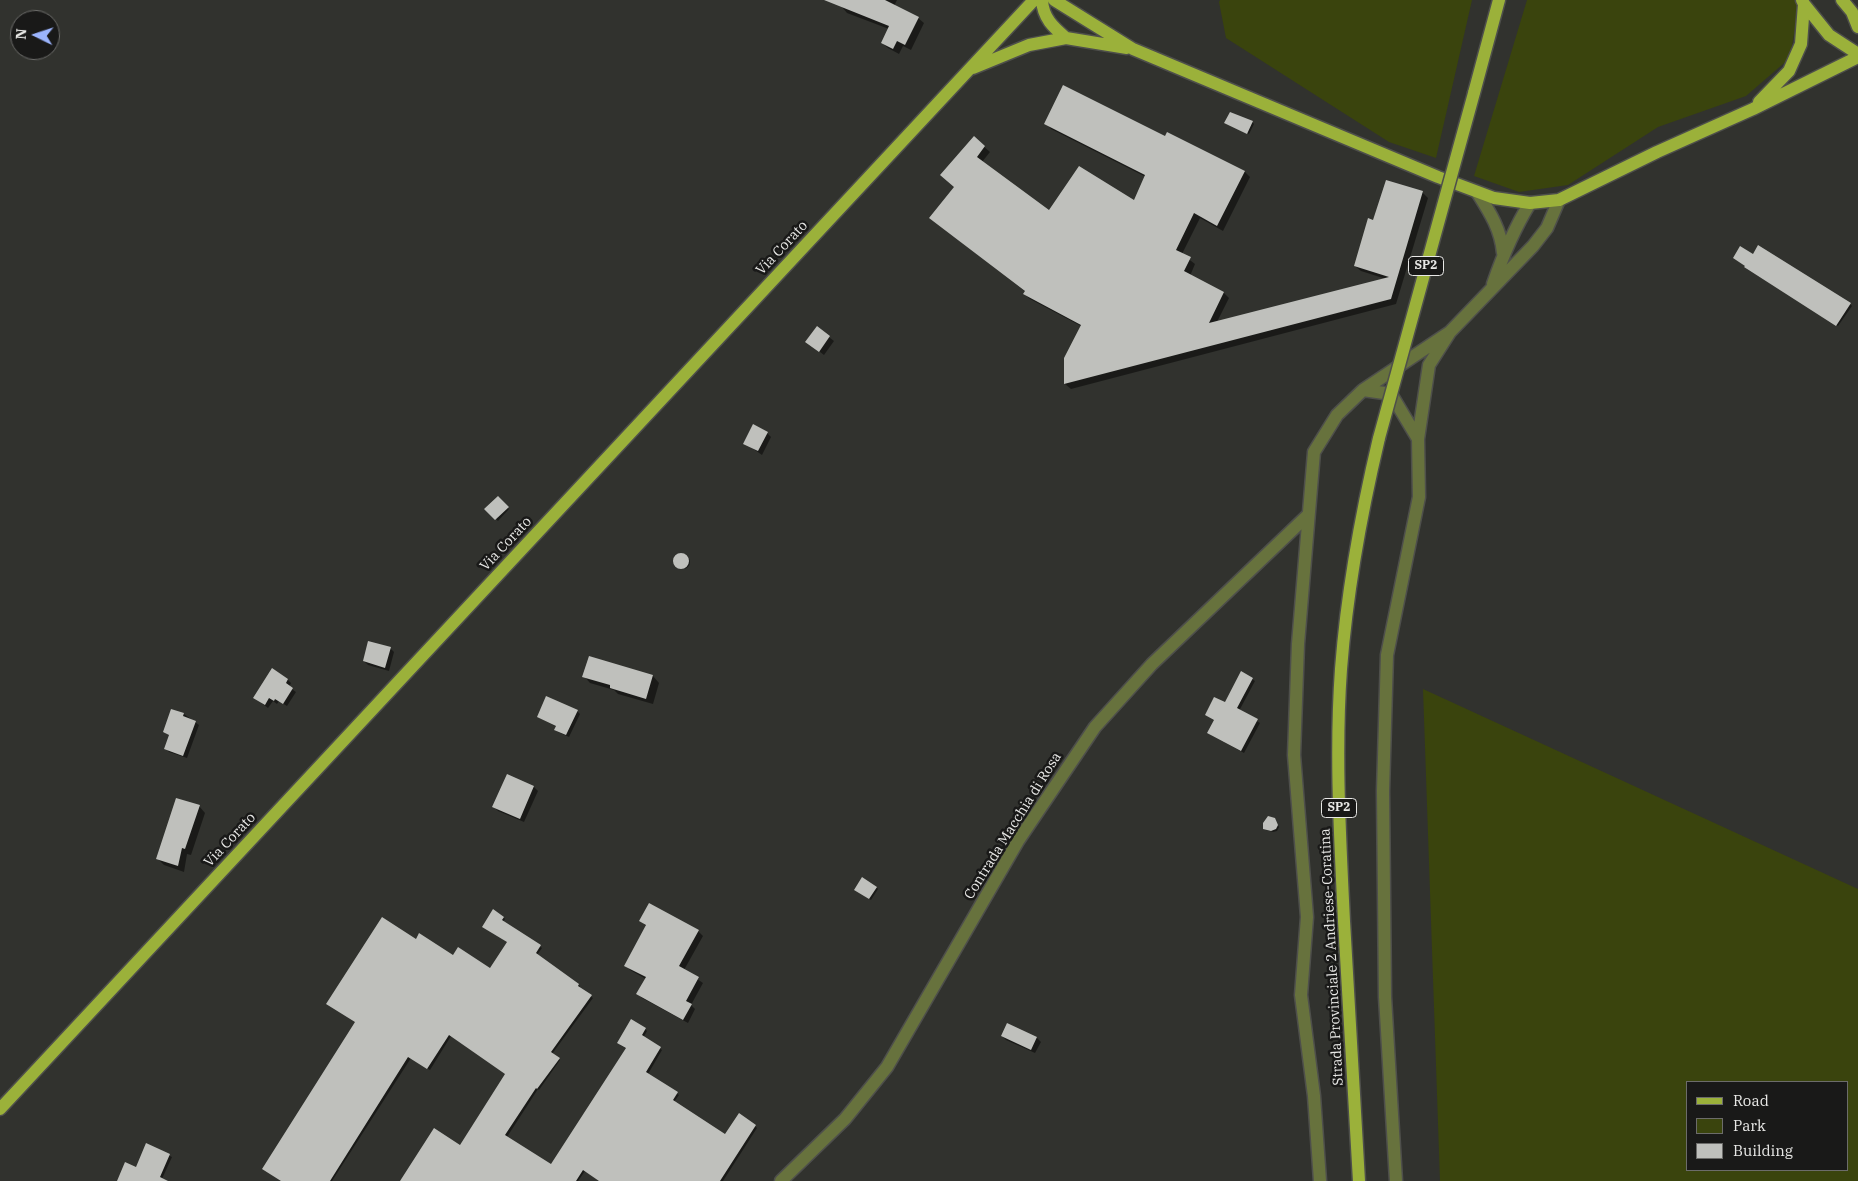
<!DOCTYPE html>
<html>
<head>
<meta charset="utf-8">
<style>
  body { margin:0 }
  #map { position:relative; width:1858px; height:1181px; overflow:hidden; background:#31322e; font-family:"IBM Plex Serif",serif }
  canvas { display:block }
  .legend { position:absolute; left:1686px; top:1081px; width:162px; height:90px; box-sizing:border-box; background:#191918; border:1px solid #6c6c6a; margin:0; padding:6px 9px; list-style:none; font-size:15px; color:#e8e8e6 }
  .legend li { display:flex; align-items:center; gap:10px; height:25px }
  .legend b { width:25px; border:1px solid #6c6c6a }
  .north { position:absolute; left:10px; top:10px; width:50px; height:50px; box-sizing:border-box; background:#191918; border:1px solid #6c6c6a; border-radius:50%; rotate:274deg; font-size:14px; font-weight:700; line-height:20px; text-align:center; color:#e8e8e6 }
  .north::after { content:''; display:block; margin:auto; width:18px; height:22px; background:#9bb4fd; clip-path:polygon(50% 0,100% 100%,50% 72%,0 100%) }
</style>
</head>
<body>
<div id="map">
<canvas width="1858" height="1181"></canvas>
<ul class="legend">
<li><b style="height:6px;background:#9bb13a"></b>Road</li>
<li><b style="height:14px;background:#3a440d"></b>Park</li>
<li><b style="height:14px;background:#bfc0bc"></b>Building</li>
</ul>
<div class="north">N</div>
</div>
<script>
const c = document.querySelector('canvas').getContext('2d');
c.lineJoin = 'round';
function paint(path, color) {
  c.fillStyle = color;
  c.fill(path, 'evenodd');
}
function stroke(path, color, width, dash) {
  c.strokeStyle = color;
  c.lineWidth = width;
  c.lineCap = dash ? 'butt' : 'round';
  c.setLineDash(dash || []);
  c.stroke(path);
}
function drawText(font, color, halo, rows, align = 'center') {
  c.font = font + ' "IBM Plex Serif",serif';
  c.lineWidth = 5;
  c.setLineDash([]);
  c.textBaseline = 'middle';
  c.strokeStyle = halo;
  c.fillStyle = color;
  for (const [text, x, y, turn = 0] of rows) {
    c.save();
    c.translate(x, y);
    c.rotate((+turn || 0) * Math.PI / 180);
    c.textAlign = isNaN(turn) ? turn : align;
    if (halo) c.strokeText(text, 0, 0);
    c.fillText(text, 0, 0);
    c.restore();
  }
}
paint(new Path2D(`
  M 1220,0 L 1472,0 L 1436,158 L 1389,142 L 1226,38 L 1219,2 Z
  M 1527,0 L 1797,0 L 1799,4 L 1790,58 L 1746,96 L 1658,127 L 1568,185 L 1519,192 L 1474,176 Z
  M 1423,689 L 1858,889 L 1858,1181 L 1440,1181 ZM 1687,1082 L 1847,1082 L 1847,1170 L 1687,1170 Z`), '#3a440d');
paint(new Path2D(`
  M 844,0 L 897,0 L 894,6 L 918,18 L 924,23 L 911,50 L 903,46 L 899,54 L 888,48 L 882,43 L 889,29 L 847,13 L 842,7 Z
  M 1252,122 L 1254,124 L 1249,134 L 1227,124 Z
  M 1046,123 L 1166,138 L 1245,172 L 1250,177 L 1223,231 L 1200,218 L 1182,254 L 1195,264 L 1190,276 L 1224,293 L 1229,298 L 1217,322 L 1386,279 L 1361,271 L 1355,266 L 1374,221 L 1422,192 L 1428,198 L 1396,304 L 1071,389 L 1065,384 L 1065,359 L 1081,326 L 1030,299 L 1024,294 L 1026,292 L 930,218 L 955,187 L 974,138 L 990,152 L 982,162 L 1049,212 L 1134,202 L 1146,177 L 1051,129 Z
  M 1753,255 L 1850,304 L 1852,306 L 1838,326 L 1747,269 Z
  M 817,328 L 834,341 L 824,355 L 811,345 Z
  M 767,433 L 771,437 L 762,455 L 745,443 Z
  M 498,498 L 509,509 L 498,521 L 486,509 Z
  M676 562a7 7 0 1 1 14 0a7 7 0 1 1-14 0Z
  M 390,648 L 394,652 L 389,671 L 368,665 L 364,661 Z
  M 590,657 L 653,676 L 659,683 L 653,704 L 618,694 L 614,690 L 590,683 L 584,676 Z
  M 273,670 L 288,680 L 291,683 L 289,687 L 296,692 L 287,706 L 279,701 L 277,704 L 273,701 L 268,708 L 255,698 Z
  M 1252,679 L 1255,681 L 1239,711 L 1260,723 L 1244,753 L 1211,735 L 1215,721 L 1206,715 L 1226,704 Z
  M 172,710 L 184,714 L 199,725 L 187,758 L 169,752 L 165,748 L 170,736 L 164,732 Z
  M 577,711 L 580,714 L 569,737 L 558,732 L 555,730 L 557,727 L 538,717 Z
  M 508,776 L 534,787 L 538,791 L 524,822 L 498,811 L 494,807 Z
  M 199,806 L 205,813 L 191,855 L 187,854 L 184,872 L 164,865 L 158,859 Z
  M 1274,819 L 1279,827 L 1277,831 L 1273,832 L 1266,830 L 1265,828 Z
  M 877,888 L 878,889 L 871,900 L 857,891 Z
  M 504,918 L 505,919 L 503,922 L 542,948 L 537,955 L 579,985 L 580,987 L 579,989 L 593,998 L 552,1054 L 560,1060 L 539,1090 L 538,1089 L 507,1137 L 552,1166 L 627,1049 L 620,1045 L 645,1029 L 647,1031 L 643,1038 L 662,1050 L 648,1074 L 679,1095 L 674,1102 L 726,1135 L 755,1126 L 757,1128 L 723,1181 L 600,1181 L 585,1171 L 578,1181 L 402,1181 L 460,1146 L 507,1075 L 451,1036 L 430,1070 L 411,1058 L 332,1181 L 282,1181 L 416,941 L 453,956 L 491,969 L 508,942 L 485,928 Z
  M 641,921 L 698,931 L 703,936 L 684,970 L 703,983 L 691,1005 L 695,1009 L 688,1023 L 642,998 L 638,994 L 646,979 L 630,970 L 626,965 L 647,927 Z
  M 1008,1024 L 1037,1038 L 1041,1042 L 1035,1053 L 1006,1040 L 1002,1036 Z
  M 146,1145 L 172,1157 L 161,1181 L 118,1181 L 136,1168 Z`), '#0007');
paint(new Path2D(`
  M 824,0 L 885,0 L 919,17 L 905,45 L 897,41 L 893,49 L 881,43 L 889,26 Z
  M 1063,85 L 1165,136 L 1167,132 L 1245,171 L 1217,226 L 1194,213 L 1176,250 L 1191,257 L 1184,271 L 1224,292 L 1209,323 L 1389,277 L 1354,266 L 1368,218 L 1373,220 L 1386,180 L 1423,191 L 1391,299 L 1064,384 L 1064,358 L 1081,325 L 1023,294 L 1025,291 L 929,218 L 954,187 L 940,175 L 974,136 L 985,146 L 977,157 L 1049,210 L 1079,166 L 1134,200 L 1145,175 L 1044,124 Z
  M 1230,112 L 1253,121 L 1247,134 L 1224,123 Z
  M 1758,245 L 1851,303 L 1836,326 L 1744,267 L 1745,266 L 1733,258 L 1740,246 L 1753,254 Z
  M 817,326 L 830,336 L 819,352 L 805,342 Z
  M 753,424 L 768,432 L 758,451 L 743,444 Z
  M 498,496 L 509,507 L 495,520 L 484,509 Z
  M673 561a8 8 0 1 1 16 0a8 8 0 1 1-16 0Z
  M 368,641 L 391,647 L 385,668 L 363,661 Z
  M 589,656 L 653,675 L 646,699 L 610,688 L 610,685 L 582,677 Z
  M 272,668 L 288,679 L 286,683 L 293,688 L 283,704 L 275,699 L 274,701 L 269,698 L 265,705 L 253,698 Z
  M 1241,671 L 1253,678 L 1237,708 L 1258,719 L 1241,751 L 1207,733 L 1214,720 L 1205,715 L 1214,697 L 1225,702 Z
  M 546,696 L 578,710 L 566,735 L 554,730 L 556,726 L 537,717 Z
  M 171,709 L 184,713 L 183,716 L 196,721 L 183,756 L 164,749 L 169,735 L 163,732 Z
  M 507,774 L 534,786 L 520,819 L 492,807 Z
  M 176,798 L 200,805 L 185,849 L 182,848 L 178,866 L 156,859 Z
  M 1268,816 L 1275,818 L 1278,825 L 1276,829 L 1271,831 L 1263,829 L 1263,823 Z
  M 862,877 L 877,887 L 869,899 L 854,890 Z
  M 649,903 L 699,930 L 679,966 L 699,977 L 686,1001 L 692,1004 L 683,1020 L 636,994 L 646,977 L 624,966 L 646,925 L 639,921 Z
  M 493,909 L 504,917 L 502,920 L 541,945 L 536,953 L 579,984 L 578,986 L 592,995 L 551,1052 L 560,1058 L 537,1089 L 536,1088 L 505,1135 L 551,1164 L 626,1048 L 617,1043 L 631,1019 L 646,1028 L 642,1035 L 661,1047 L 646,1072 L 678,1092 L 673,1100 L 725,1134 L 739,1113 L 756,1125 L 720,1181 L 599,1181 L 583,1170 L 576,1181 L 400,1181 L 434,1128 L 460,1145 L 505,1074 L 449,1035 L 427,1069 L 408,1057 L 330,1181 L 281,1181 L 262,1169 L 355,1022 L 326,1004 L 382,917 L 416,939 L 419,933 L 453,955 L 458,947 L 490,968 L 507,942 L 482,927 Z
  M 1007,1023 L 1037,1037 L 1031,1050 L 1001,1036 Z
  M 146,1143 L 170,1154 L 160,1177 L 168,1181 L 117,1181 L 125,1162 L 136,1167 Z`), '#bfc0bc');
const minor = new Path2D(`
  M 1477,192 C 1489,211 1501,229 1503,253
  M 1493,284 C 1503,255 1514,229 1530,203
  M 1363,390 L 1391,394 L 1418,439 L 1419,497 L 1387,655 L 1383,791 L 1385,997 L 1396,1181
  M 1418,439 L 1429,365 L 1450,332 L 1533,246 L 1547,228 L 1559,200
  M 781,1181 L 845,1119 L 887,1067 L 1018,841 L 1095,727 L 1152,664 L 1307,516
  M 1320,1181 L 1314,1096 L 1301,995 L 1307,917 L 1294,755 L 1298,644 L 1314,452 L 1337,415 L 1363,390 L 1450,332`);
const major = new Path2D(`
  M 1042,0 C 1043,18 1053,27 1066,38
  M 1054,0 L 1133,49 L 1438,177 L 1494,198 L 1530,203 L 1559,200 L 1657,152 L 1753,109 L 1858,57
  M 1802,0 L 1804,4 L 1829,35 L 1858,54
  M 1842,0 L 1852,12 L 1858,27
  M 973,68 L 1029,45 L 1066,38 L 1127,48
  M 1474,93 L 1499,0
  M 1759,102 L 1789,71 L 1801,44 L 1804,4
  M 0,1109 L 1034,0
  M 1359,1181 C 1354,1094 1349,1008 1344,921 C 1340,837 1335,753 1341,669 C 1347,591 1361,514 1379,438`);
stroke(minor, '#4e4f4b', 15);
stroke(major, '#4e4f4b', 15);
stroke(minor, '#67723d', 12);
stroke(major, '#9bb13a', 12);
const majorBridge = new Path2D(`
  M 1379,438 L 1474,93`);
stroke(majorBridge, '#4e4f4b', 15, []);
stroke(majorBridge, '#9bb13a', 12);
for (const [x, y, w] of [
  [1426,266,35],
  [1339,808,35]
]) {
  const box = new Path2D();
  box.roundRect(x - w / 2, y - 9.5, w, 19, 4);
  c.fillStyle = '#191918';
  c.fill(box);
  stroke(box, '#e8e8e6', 1);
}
drawText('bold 12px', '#e8e8e6', null, [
  ["SP2",1426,266],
  ["SP2",1339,808]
]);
drawText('14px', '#e8e8e6', '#191918', [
  ["Via Corato",782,248,-47],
  ["Via Corato",506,544,-47],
  ["Contrada Macchia di Rosa",1013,826,-58],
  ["Via Corato",230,840,-47],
  ["Strada Provinciale 2 Andriese-Coratina",1332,957,-93]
]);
</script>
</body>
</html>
